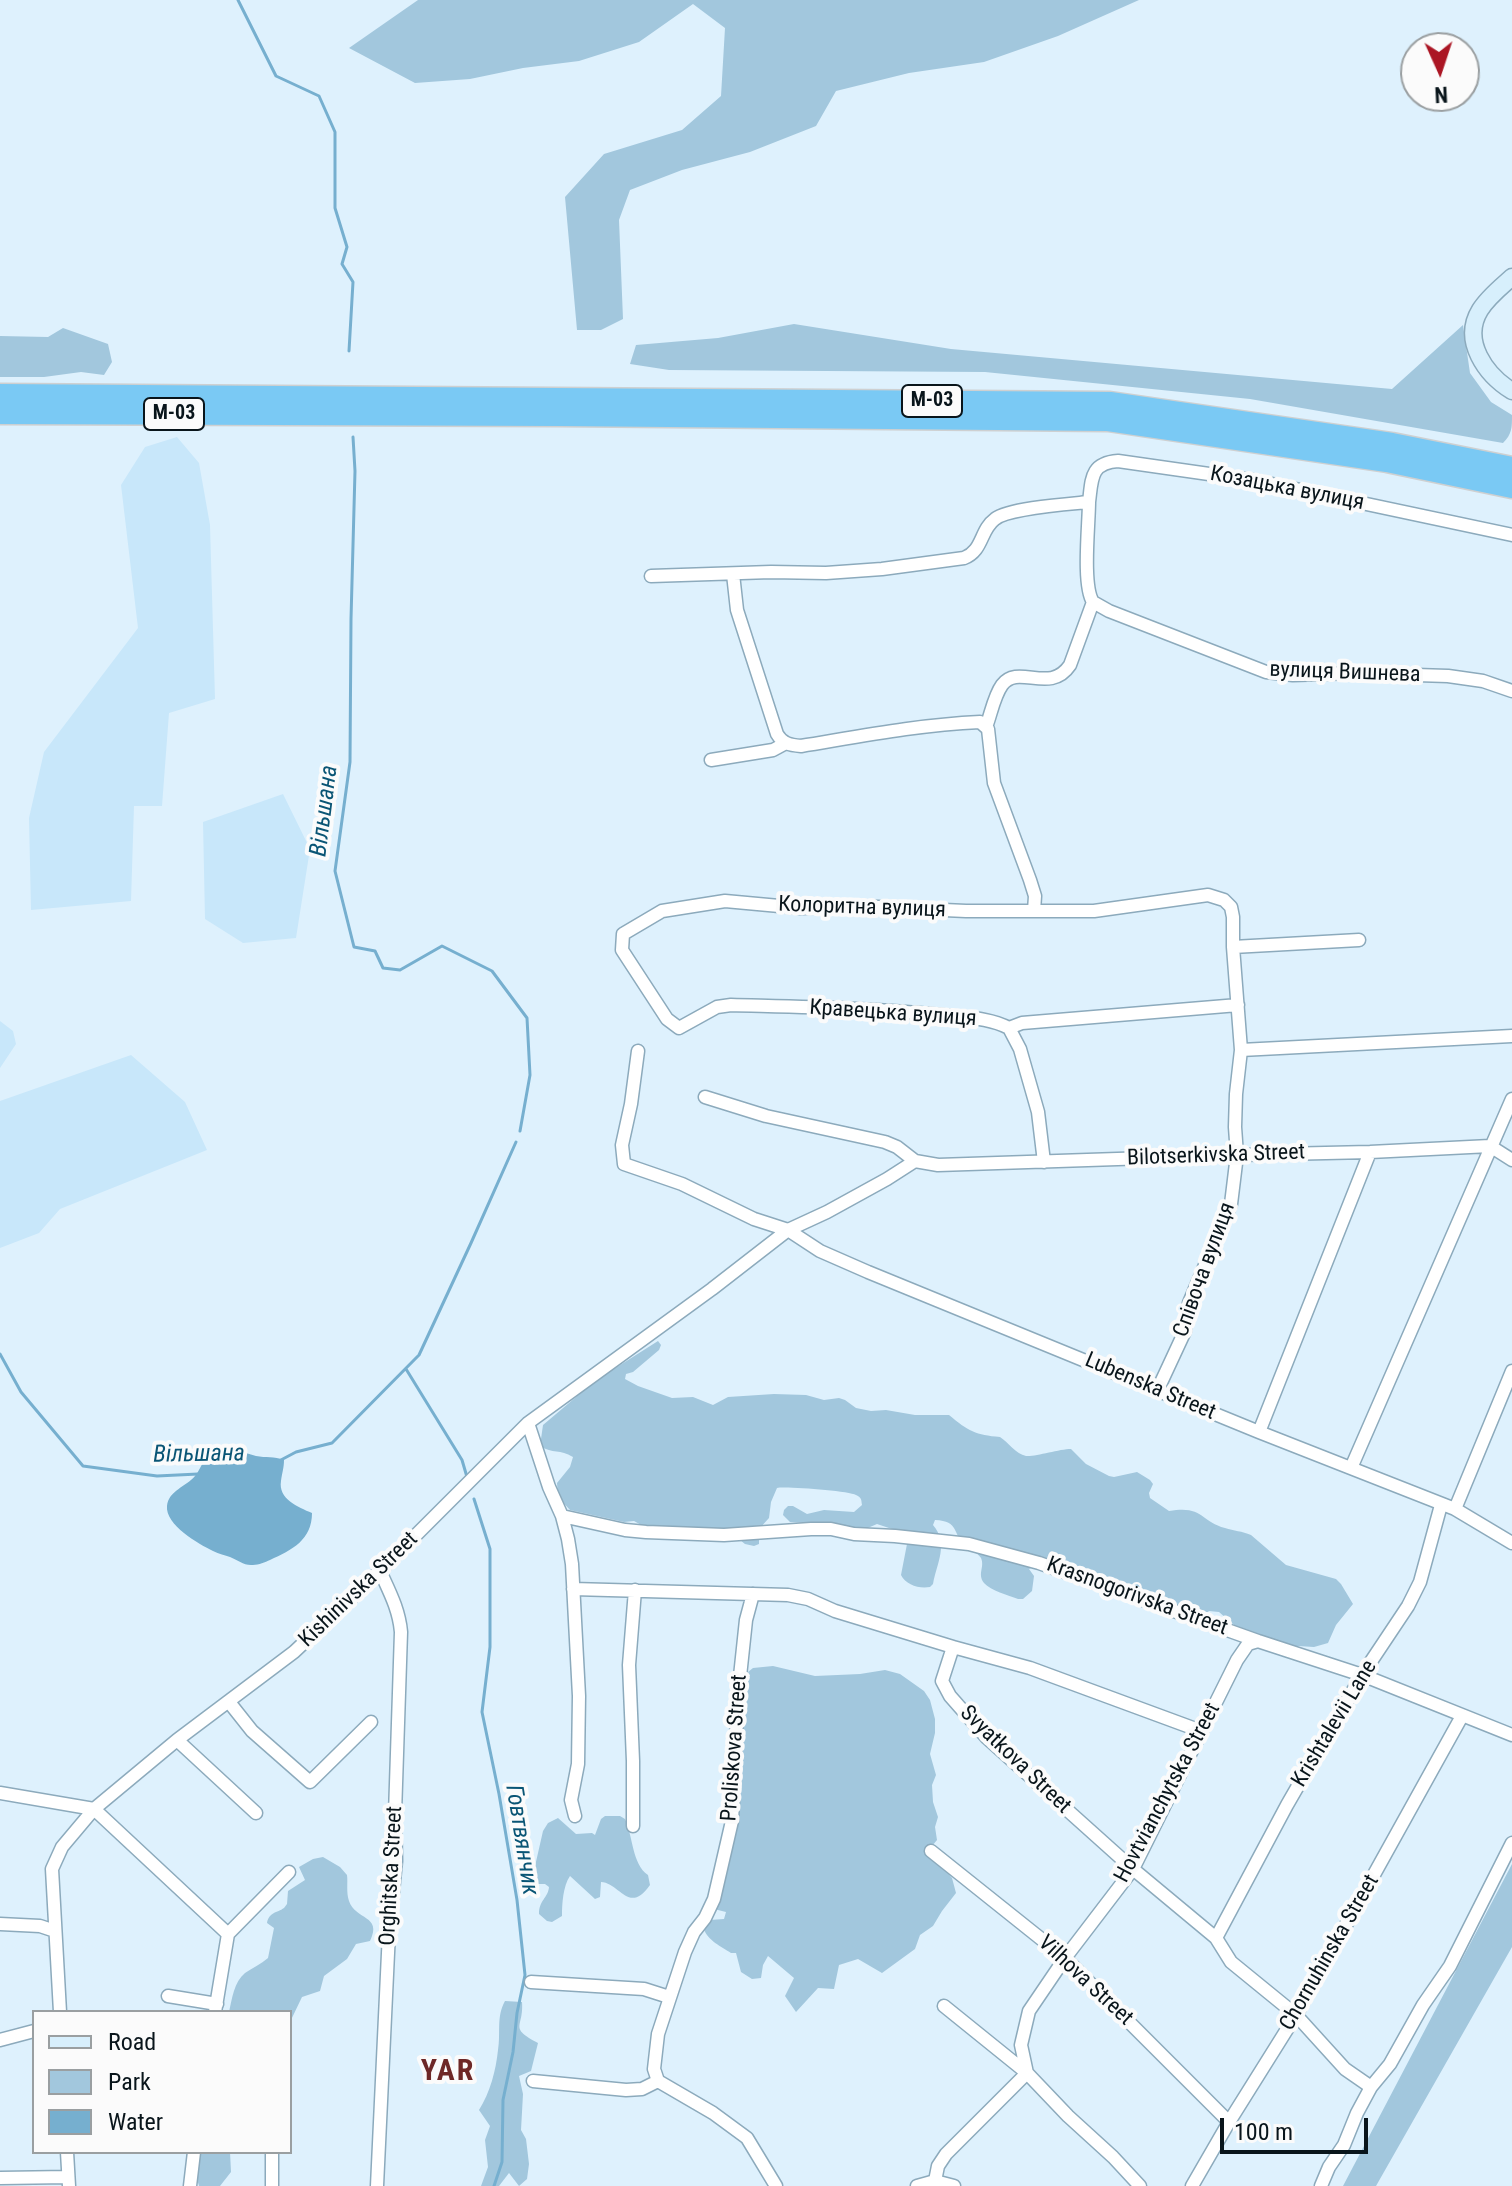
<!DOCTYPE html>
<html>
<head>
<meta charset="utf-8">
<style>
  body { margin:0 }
  #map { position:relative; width:1512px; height:2186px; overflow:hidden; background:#def1fd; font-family:"Roboto Condensed",sans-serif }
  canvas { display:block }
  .legend { position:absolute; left:32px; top:2010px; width:260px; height:144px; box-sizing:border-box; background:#fbfbfb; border:2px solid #9a9fa1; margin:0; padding:10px 14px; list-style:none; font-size:24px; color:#09151b }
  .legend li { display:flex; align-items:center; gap:16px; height:40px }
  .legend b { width:40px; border:2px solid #9a9fa1 }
  .north { position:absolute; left:1400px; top:32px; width:80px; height:80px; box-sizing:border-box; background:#fbfbfb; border:2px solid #9a9fa1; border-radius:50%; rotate:177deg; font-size:22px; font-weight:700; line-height:32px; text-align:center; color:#09151b }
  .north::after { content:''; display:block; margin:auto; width:28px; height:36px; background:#ab1624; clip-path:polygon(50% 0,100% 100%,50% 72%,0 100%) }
  .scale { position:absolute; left:1220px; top:2118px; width:148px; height:36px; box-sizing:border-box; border:4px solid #09151b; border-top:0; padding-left:10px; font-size:24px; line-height:28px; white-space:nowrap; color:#09151b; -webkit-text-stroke:6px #fbfbfb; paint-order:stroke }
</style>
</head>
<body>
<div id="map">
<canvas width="1512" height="2186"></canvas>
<ul class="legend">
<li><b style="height:10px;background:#d7effc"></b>Road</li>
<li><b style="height:22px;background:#a2c7dd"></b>Park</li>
<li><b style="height:22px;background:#76afcf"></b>Water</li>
</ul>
<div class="north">N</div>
<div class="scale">100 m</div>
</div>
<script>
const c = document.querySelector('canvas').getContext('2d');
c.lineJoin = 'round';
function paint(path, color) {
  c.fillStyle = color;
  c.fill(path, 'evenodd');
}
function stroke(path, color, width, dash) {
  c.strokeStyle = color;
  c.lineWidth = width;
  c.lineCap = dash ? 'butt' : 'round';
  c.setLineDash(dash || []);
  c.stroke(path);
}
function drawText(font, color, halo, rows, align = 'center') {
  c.font = font + ' "Roboto Condensed",sans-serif';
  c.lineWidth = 8;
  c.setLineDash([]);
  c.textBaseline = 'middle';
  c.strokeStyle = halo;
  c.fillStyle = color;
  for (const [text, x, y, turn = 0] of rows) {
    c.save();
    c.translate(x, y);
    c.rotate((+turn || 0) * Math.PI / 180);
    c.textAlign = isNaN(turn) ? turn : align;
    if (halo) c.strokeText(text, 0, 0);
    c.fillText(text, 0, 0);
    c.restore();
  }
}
paint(new Path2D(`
  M 177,437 L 199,463 L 210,525 L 215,699 L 169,713 L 162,806 L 134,806 L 131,901 L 31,910 L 29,818 L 44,752 L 138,628 L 121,485 L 145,447 Z
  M 283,794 L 310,849 L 296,938 L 243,943 L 205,919 L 203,822 Z
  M 0,1021 L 13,1031 L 16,1044 L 0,1068 Z
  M 131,1055 L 185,1102 L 207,1150 L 60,1209 L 39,1233 L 0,1248 L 0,1101 Z`), '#c8e7fa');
paint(new Path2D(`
  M 418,0 L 1139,0 L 1058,36 L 984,62 L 909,73 L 836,91 L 816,126 L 750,152 L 682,170 L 630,190 L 619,220 L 623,319 L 601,330 L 577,330 L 565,197 L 604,154 L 682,130 L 721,96 L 725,28 L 693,4 L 639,42 L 579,61 L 523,68 L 470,79 L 415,83 L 349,48 Z
  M 794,324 L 951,349 L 1392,389 L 1463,325 L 1470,373 L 1491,402 L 1512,415 C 1512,428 1512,434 1503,443 L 1250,399 L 985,372 L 669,370 L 630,364 L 636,345 L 718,338 Z
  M 63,328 L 108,344 L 112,362 L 104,375 L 81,372 L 44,377 L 0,377 L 0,336 L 48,337 Z
  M 658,1341 L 661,1345 L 659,1350 L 633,1372 L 626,1374 L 625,1379 L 638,1386 L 672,1398 L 693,1397 L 713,1405 L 728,1397 L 774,1394 L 806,1395 L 824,1400 L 839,1398 L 845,1400 L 856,1408 L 871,1411 L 886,1410 L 915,1415 L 949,1415 C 968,1431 976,1435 1000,1437 C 1008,1442 1016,1454 1026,1456 C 1035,1457 1059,1449 1071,1449 L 1086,1464 L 1109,1476 L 1114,1477 L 1137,1472 L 1150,1480 L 1153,1484 L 1149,1493 L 1150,1498 L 1169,1511 C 1203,1505 1200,1521 1225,1528 C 1234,1531 1242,1531 1251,1535 L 1286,1565 L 1336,1579 L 1341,1584 L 1353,1604 L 1336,1625 L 1328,1643 L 1314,1647 L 1298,1646 L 1292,1650 L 1240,1630 L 1219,1612 L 1209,1611 L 1197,1622 L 1149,1610 L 1130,1595 L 1112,1587 L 1099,1578 L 1077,1576 L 1033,1567 L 1029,1569 L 1034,1576 L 1032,1591 L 1023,1599 L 1018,1599 C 1008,1595 991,1591 984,1583 C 977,1574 985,1567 981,1558 C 977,1552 971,1551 966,1547 C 952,1534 960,1521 935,1520 L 933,1525 C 949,1544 937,1562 933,1584 L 930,1587 C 919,1589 906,1585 901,1575 L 907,1544 L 898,1531 L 877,1524 L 863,1530 L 826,1524 L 790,1522 L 783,1515 L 784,1510 L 788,1506 L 793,1506 L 807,1514 L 824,1510 L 854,1512 L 862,1505 C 861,1499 862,1498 856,1495 C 849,1491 785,1486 777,1488 L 771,1502 L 769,1518 L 759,1529 L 759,1544 L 754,1546 L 745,1544 L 730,1532 L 655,1528 L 643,1526 L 634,1521 L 624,1522 L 570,1510 L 558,1497 L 557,1483 L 570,1467 L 573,1457 C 560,1449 553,1454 540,1446 L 543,1425 L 595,1381 Z
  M 773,1666 L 815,1676 L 860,1674 L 885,1670 L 900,1674 L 924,1691 L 930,1700 L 935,1719 L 935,1733 L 930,1754 L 936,1775 L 932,1785 L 933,1802 L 938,1817 L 935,1827 L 937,1840 L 932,1846 L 933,1861 L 942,1866 L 952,1878 L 956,1893 L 942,1911 L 933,1926 L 920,1935 L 915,1949 L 882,1973 L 858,1959 L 839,1965 L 834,1989 L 818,1988 L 796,2012 L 785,1996 L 794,1978 L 768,1956 L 763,1965 L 761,1978 L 752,1979 L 741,1972 L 736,1953 L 731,1953 C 722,1947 707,1940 704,1929 L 710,1920 L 724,1919 L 726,1912 L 710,1908 L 706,1901 L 718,1885 L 740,1800 L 737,1759 L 748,1672 L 753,1668 Z
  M 605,1816 L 620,1816 L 625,1819 C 633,1836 632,1864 648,1875 L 650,1885 C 629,1915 620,1883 601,1882 L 600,1897 L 595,1899 L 570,1876 C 563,1886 562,1904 562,1916 L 552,1922 L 547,1921 L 539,1914 C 539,1900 548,1898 549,1887 L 545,1884 L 536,1884 L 533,1875 L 543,1831 L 548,1823 L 558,1818 L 576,1834 L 592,1833 L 595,1835 L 601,1819 Z
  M 323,1857 L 340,1867 L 347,1875 C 348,1882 346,1893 349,1901 C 355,1920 383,1915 370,1941 L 356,1944 L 347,1959 L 324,1976 L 320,1991 L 302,1997 L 290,2022 L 290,2012 L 229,2012 C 232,1999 234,1982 245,1973 C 252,1968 261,1964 268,1958 L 274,1928 L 267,1923 C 269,1912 277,1913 284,1908 L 287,1904 L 288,1891 L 305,1880 L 299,1867 L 313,1859 Z
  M 1512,1864 L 1512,1947 L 1376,2186 L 1343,2186 Z
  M 505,2001 L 522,2002 C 524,2028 508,2027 538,2043 L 531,2071 L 519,2076 L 523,2094 L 521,2130 L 526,2139 L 529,2164 L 527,2179 L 519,2186 L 509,2173 L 499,2186 L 481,2186 L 488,2167 L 485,2140 L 490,2126 L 479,2110 C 490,2093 496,2070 498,2050 C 501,2033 496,2017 505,2001 Z
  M 201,2152 L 230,2152 L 231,2172 L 220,2186 L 199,2186 C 195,2176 200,2163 201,2152 Z`), '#a2c7dd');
paint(new Path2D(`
  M 215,1446 C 231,1447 242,1452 256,1456 C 266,1458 274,1456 284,1460 C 284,1468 282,1473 281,1481 C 278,1499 298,1507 312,1513 C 312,1540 292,1550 270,1560 C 265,1562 259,1565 253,1565 C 244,1566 238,1560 230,1557 C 225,1555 219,1554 213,1551 C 199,1544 165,1525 167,1506 C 169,1490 186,1487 195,1476 C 203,1466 205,1453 215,1446 Z`), '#76afcf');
stroke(new Path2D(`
  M 238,0 L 276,76 L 319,96 L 335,132 L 335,208 L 347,247 L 342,264 L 353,282 L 349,351
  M 353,437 L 355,471 L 351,619 L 350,762 L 335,871 L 354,947 L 375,951 L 383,968 L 400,970 L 442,946 L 492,971 L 527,1018 L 530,1075 L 520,1131
  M 0,1354 L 21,1392 L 83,1466 L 157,1476 L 198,1474
  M 406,1369 L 462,1460 L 467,1477
  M 279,1461 L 296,1452 L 332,1443 L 419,1355 L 471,1243 L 516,1142
  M 474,1499 L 490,1549 L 490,1647 L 482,1712 L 499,1794 L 517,1900 L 525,1975 L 517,2013 L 513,2052 L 503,2100 L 502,2162 L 494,2186`), '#76afcf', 3);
const street = new Path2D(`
  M 733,574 L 737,610 L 777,734 C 783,744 790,745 801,746 C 862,736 917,725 980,722 L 988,729 L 994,783 L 1030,880 L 1035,896 L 1034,911
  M 651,576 L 771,572 L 826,573 L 882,569 L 964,558 C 983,551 980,530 995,519 C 1009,508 1069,504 1089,502 C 1092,479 1090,463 1118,461 L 1258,481 L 1512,535
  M 1093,602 L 1109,611 L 1266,672 L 1293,675 L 1353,673 L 1448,676 L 1483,681 L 1512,691
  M 986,727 C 991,714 994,696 1002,685 C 1018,663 1050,695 1070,665 L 1093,602 C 1082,585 1089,524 1089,502
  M 711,760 L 773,750 L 786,743
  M 1233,947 L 1359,940
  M 1009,1028 L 1020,1049 L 1038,1112 L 1044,1162
  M 1241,1050 L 1512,1036
  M 638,1051 L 631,1104 L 622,1145 L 624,1164 L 682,1184 L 754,1219 L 788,1230 L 820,1251 L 868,1272 L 1259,1432 L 1455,1509 L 1512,1543
  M 705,1097 L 766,1116 L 885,1142 L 897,1147 L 915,1161 L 938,1165 L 1237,1155 L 1370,1152 L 1490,1146 L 1512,1160
  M 1158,1389 L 1185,1331 L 1189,1303 L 1231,1204 L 1237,1155 L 1235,1127 L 1236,1094 L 1241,1050 L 1233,947 L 1233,917 L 1231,907 L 1224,900 L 1208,895 L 1094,911 L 966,911 L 856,906 L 801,908 L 725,901 L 662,911 L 623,934 L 622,950 L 667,1019 L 679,1028 L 717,1007 L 731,1005 C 802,1007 872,1008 942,1015 C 965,1018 988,1017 1009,1028 L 1022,1023 L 1238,1005
  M 528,1423 L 549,1487 L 562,1516 L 568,1539 L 572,1564 L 579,1696 L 578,1764 L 571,1800 L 575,1816
  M 1259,1432 L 1370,1152
  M 1351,1468 L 1512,1099
  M 1455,1509 L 1512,1371
  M 562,1516 L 625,1530 L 646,1532 L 724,1535 L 811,1529 L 831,1529 L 854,1534 L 895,1536 L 969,1544 L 1039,1563 L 1258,1641 L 1362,1675 L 1512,1735
  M 573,1589 L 788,1595 L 808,1599 L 835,1611 L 953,1647 L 942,1681 L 950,1696 L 987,1738 L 1133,1869 L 1216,1938 L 1231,1962 L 1296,2015 L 1345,2069 L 1371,2087
  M 953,1647 L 1030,1668 L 1201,1731
  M 229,1702 L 252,1731 L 310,1782 L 371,1722
  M 177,1740 L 256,1813
  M 0,1793 L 94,1809 L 228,1934
  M 633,1826 L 633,1761 L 629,1665 L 635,1590
  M 931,1851 L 1065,1958 L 1229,2122
  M 0,1924 L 40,1926 L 55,1931
  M 1216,1938 L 1287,1805 L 1362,1675 L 1408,1606 L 1420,1582 L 1441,1505
  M 531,1982 L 644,1989 L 669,1997
  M 168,1996 L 217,2004
  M 944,2006 L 1027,2073 L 1068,2116 L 1113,2157 L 1140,2186
  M 60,2012 L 52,1869 L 62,1847 L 94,1809 L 177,1740 L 294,1652 L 380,1571 L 528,1423 L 712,1289 L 788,1230 L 827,1212 L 887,1179 L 915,1161
  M 215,2012 L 228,1934 L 289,1872
  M 0,2040 L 34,2031
  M 533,2081 L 626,2090 L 642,2089 L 658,2081 L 713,2113 L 747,2138 L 776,2186
  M 658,2081 L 654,2069 L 658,2034 L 685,1952 L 694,1932 L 705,1918 L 714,1899 L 732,1821 L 738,1695 L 746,1620 L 753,1594
  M 67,2152 L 69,2186
  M 272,2152 L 272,2186
  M 0,2178 L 68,2177
  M 935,2181 L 938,2166 L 946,2154 L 1027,2073 L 1021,2045 L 1029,2011 L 1065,1958 L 1133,1869 L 1237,1660 L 1248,1644 L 1258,1641
  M 190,2186 L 194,2152
  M 377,2186 L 389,1932 L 396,1861 L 395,1814 L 401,1632 C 399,1609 389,1591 380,1571
  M 917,2186 L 935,2181 L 954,2186
  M 1192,2186 L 1229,2122 L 1296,2015 L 1462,1716
  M 1321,2186 L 1329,2167 L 1344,2145 L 1357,2113 L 1371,2087 L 1390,2064 L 1423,2005 L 1450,1966 L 1512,1843`);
const secondary = new Path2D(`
  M 1512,277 C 1501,287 1488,297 1480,310 C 1461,341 1486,375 1512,391`);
const highway = new Path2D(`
  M 0,395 L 1110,403 L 1392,444 L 1512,468
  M 0,413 L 559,415 L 1108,420 L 1387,461 L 1512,487`);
stroke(street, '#8caabc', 15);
stroke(secondary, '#8caabc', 19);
stroke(highway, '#ced0d1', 25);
stroke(street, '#fff', 12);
stroke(secondary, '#d7effc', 16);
stroke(highway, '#7ac9f4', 22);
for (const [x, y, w] of [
  [932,401,60],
  [174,414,60]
]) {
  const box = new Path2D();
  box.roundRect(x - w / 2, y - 16, w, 32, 6);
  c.fillStyle = '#fbfbfb';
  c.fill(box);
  stroke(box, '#09151b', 2);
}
drawText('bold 20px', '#09151b', null, [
  ["М-03",932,401],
  ["М-03",174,414]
]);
drawText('22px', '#09151b', '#fbfbfb', [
  ["Козацька вулиця",1287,489,11],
  ["вулиця Вишнева",1345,673,2],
  ["Колоритна вулиця",862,908,2],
  ["Кравецька вулиця",893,1014,4],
  ["Bilotserkivska Street",1216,1156,-2],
  ["Співоча вулиця",1205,1270,-70],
  ["Lubenska Street",1150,1387,23],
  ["Kishinivska Street",359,1590,-44],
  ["Krasnogorivska Street",1137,1597,20],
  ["Krishtalevii Lane",1335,1724,-59],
  ["Proliskova Street",735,1748,-86],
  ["Svyatkova Street",1015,1760,44],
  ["Hovtvianchytska Street",1168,1793,-62],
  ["Orghitska Street",392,1876,-87],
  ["Chornuhinska Street",1330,1953,-60],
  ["Vilhova Street",1085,1981,43]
]);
drawText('italic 24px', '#0a5575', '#fbfbfb', [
  ["Вільшана",325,811,-83],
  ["Вільшана",199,1455,-1],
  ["Говтвянчик",521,1840,81]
]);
c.letterSpacing = '2px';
drawText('bold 30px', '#6e2827', '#fbfbfb', [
  ["YAR",448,2072]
]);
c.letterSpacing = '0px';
</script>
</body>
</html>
